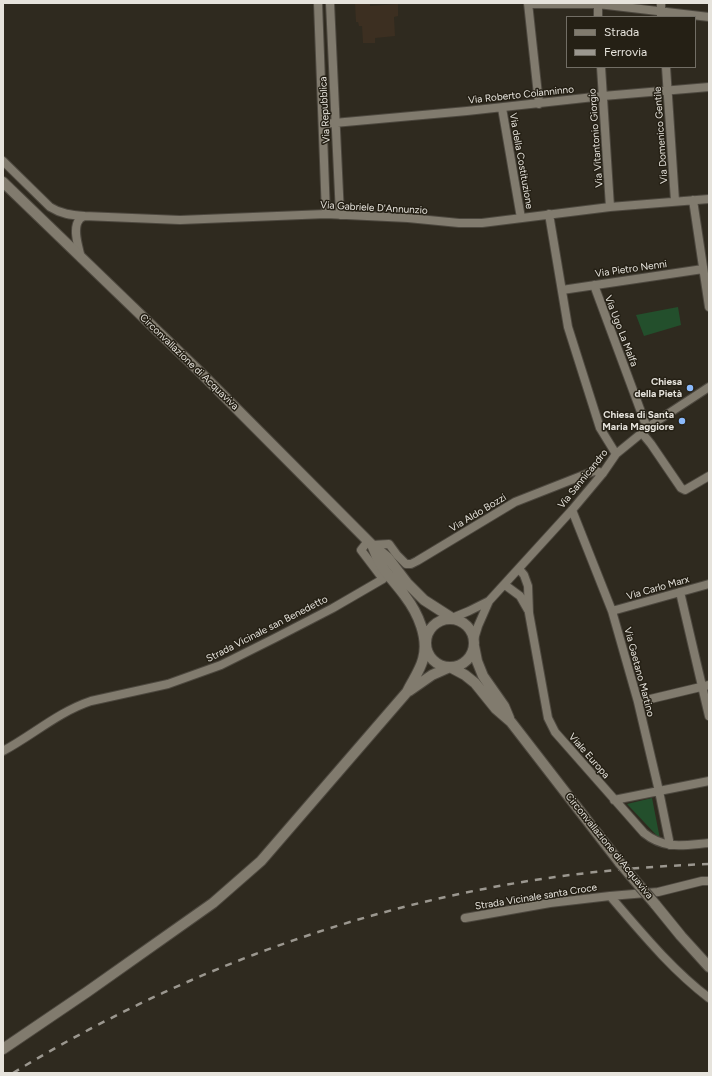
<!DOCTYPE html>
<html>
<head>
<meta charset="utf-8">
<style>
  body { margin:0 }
  #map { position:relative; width:712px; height:1076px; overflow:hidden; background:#2f2a1f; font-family:Figtree,sans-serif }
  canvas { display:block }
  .frame { position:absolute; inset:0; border:4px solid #e6e3dc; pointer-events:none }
  .legend { position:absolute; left:566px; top:16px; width:130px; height:52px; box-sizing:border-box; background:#252015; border:1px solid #726e65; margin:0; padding:5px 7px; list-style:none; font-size:12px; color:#e6e3dc }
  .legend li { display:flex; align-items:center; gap:8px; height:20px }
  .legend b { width:20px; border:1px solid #726e65 }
</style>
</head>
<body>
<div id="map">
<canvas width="712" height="1076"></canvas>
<div class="frame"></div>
<ul class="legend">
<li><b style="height:5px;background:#817b6e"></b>Strada</li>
<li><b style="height:5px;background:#9b978f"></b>Ferrovia</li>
</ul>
</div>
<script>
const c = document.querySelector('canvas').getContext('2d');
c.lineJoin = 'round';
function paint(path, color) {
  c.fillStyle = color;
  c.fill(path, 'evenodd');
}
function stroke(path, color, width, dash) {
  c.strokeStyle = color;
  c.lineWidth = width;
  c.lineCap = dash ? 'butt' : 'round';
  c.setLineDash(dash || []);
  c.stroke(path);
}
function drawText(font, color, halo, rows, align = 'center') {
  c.font = font + ' Figtree,sans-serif';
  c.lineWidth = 3;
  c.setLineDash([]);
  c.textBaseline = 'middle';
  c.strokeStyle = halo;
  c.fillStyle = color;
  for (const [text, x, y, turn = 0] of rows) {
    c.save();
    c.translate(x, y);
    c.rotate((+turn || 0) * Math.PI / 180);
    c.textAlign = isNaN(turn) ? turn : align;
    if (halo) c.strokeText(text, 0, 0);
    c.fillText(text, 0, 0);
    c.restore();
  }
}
paint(new Path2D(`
  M 355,3 L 370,3 L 370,6 L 398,4 L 398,16 L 394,17 L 395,36 L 375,38 L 375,43 L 363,43 L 362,26 L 359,26 L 358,22 L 356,22 Z`), '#3c2f21');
paint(new Path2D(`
  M 678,307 L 681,325 L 644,336 L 636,315 Z
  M 652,798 L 660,839 L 627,804 Z`), '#234f2c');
const minor = new Path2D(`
  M 318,3 L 326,214
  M 330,3 L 340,215
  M 528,3 L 539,104
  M 661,3 L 661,17
  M 528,4 L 598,4 L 709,17
  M 598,4 L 598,17
  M 601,67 L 610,207
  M 666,67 L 675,201
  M 502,108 L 521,218
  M 323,124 L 467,111 L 603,96 L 709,87
  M 3,161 L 50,207 C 61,214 71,215 84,216
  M 693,200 L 709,307
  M 549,214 L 568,327 L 600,428 L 616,454
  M 81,258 C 79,248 72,229 79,220 C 80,218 83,217 84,216 L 180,220 L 326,214 L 408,218 L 459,223 L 482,223 L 610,207 L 709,199
  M 594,285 L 647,428
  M 562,290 L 703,269
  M 642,433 L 651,444 L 681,488 L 685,490 L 709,476
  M 572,510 L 612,611 L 638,702 L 659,791 L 670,845
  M 372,545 L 389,544 L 397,555 L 406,564 L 411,564 L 417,561 L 515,502 L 594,471 L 603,473
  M 519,569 L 524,575 L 528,586 L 529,613 L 546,707 L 548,718 L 555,732 L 644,833 C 665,850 684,845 709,843
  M 505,585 L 520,596 L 528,610
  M 680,592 L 709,716
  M 612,611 L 709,584
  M 452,618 L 469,611 L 489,601
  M 474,639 L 478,626 L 489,601 L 572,510 L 603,473 L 616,454 L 654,423 L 709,387
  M 638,702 L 709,685
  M 3,751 C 33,735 58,712 91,701 L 168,684 L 221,665 L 275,638 L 333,608 L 383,579 L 361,550 L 368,541
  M 614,800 L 709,781
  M 610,896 L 658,892 L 702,881 L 709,881
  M 465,918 L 550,903 L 610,896 C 641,932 671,969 709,998`);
const secondary = new Path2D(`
  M 3,182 L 201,373 L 372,545 L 388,558 L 407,583 L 424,600 L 452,618
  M426 643a24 24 0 1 1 48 0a24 24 0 1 1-48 0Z
  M 474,646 L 477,661 L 483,676 L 504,706 L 509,718
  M 409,691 L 432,675 L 450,667 L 465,675 L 475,683 L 496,709 L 511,722 L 620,863
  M 655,904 L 681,936 L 709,967
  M 3,1049 L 87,992 L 213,903 L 261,861 L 407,692 C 412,681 420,671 423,659 C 429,638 418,613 405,596 C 398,586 388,576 381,565 C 377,559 375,551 372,545`);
stroke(minor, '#4d483f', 10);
stroke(secondary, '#4d483f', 12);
stroke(minor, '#817b6e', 8);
stroke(secondary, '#817b6e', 10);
stroke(new Path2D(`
  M 13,1073 C 178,972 363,904 555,877 C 606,870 657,866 709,864`), '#9b978f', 2.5, [7, 7]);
const secondaryBridge = new Path2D(`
  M 620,863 L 655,904`);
stroke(secondaryBridge, '#4d483f', 12, []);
stroke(secondaryBridge, '#817b6e', 10);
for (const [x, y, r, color] of [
  [690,388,4,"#8bbafc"],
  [682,421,4,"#8bbafc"]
]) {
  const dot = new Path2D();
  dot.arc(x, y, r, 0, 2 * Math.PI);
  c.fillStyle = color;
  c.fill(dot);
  stroke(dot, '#252015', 1.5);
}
drawText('10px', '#e6e3dc', '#252015', [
  ["Via Roberto Colanninno",521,95,-6],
  ["Via Repubblica",325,110,-93],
  ["Via Domenico Gentile",661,135,-94],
  ["Via Vitantonio Giorgio",596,138,-94],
  ["Via della Costituzione",521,161,80],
  ["Via Gabriele D'Annunzio",374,208,3],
  ["Via Pietro Nenni",631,269,-8],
  ["Via Ugo La Malfa",621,331,69],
  ["Circonvallazione di Acquaviva",189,362,44],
  ["Via Sannicandro",583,479,-51],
  ["Via Aldo Bozzi",478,513,-31],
  ["Via Carlo Marx",658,588,-16],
  ["Strada Vicinale san Benedetto",267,629,-27],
  ["Via Gaetano Martino",639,672,75],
  ["Viale Europa",589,756,49],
  ["Circonvallazione di Acquaviva",609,846,51],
  ["Strada Vicinale santa Croce",536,897,-9]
]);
drawText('bold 10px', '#e6e3dc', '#252015', [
  ["Chiesa",682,382],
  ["della Pietà",682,394],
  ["Chiesa di Santa",674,415],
  ["Maria Maggiore",674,427]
], 'right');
</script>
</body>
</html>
